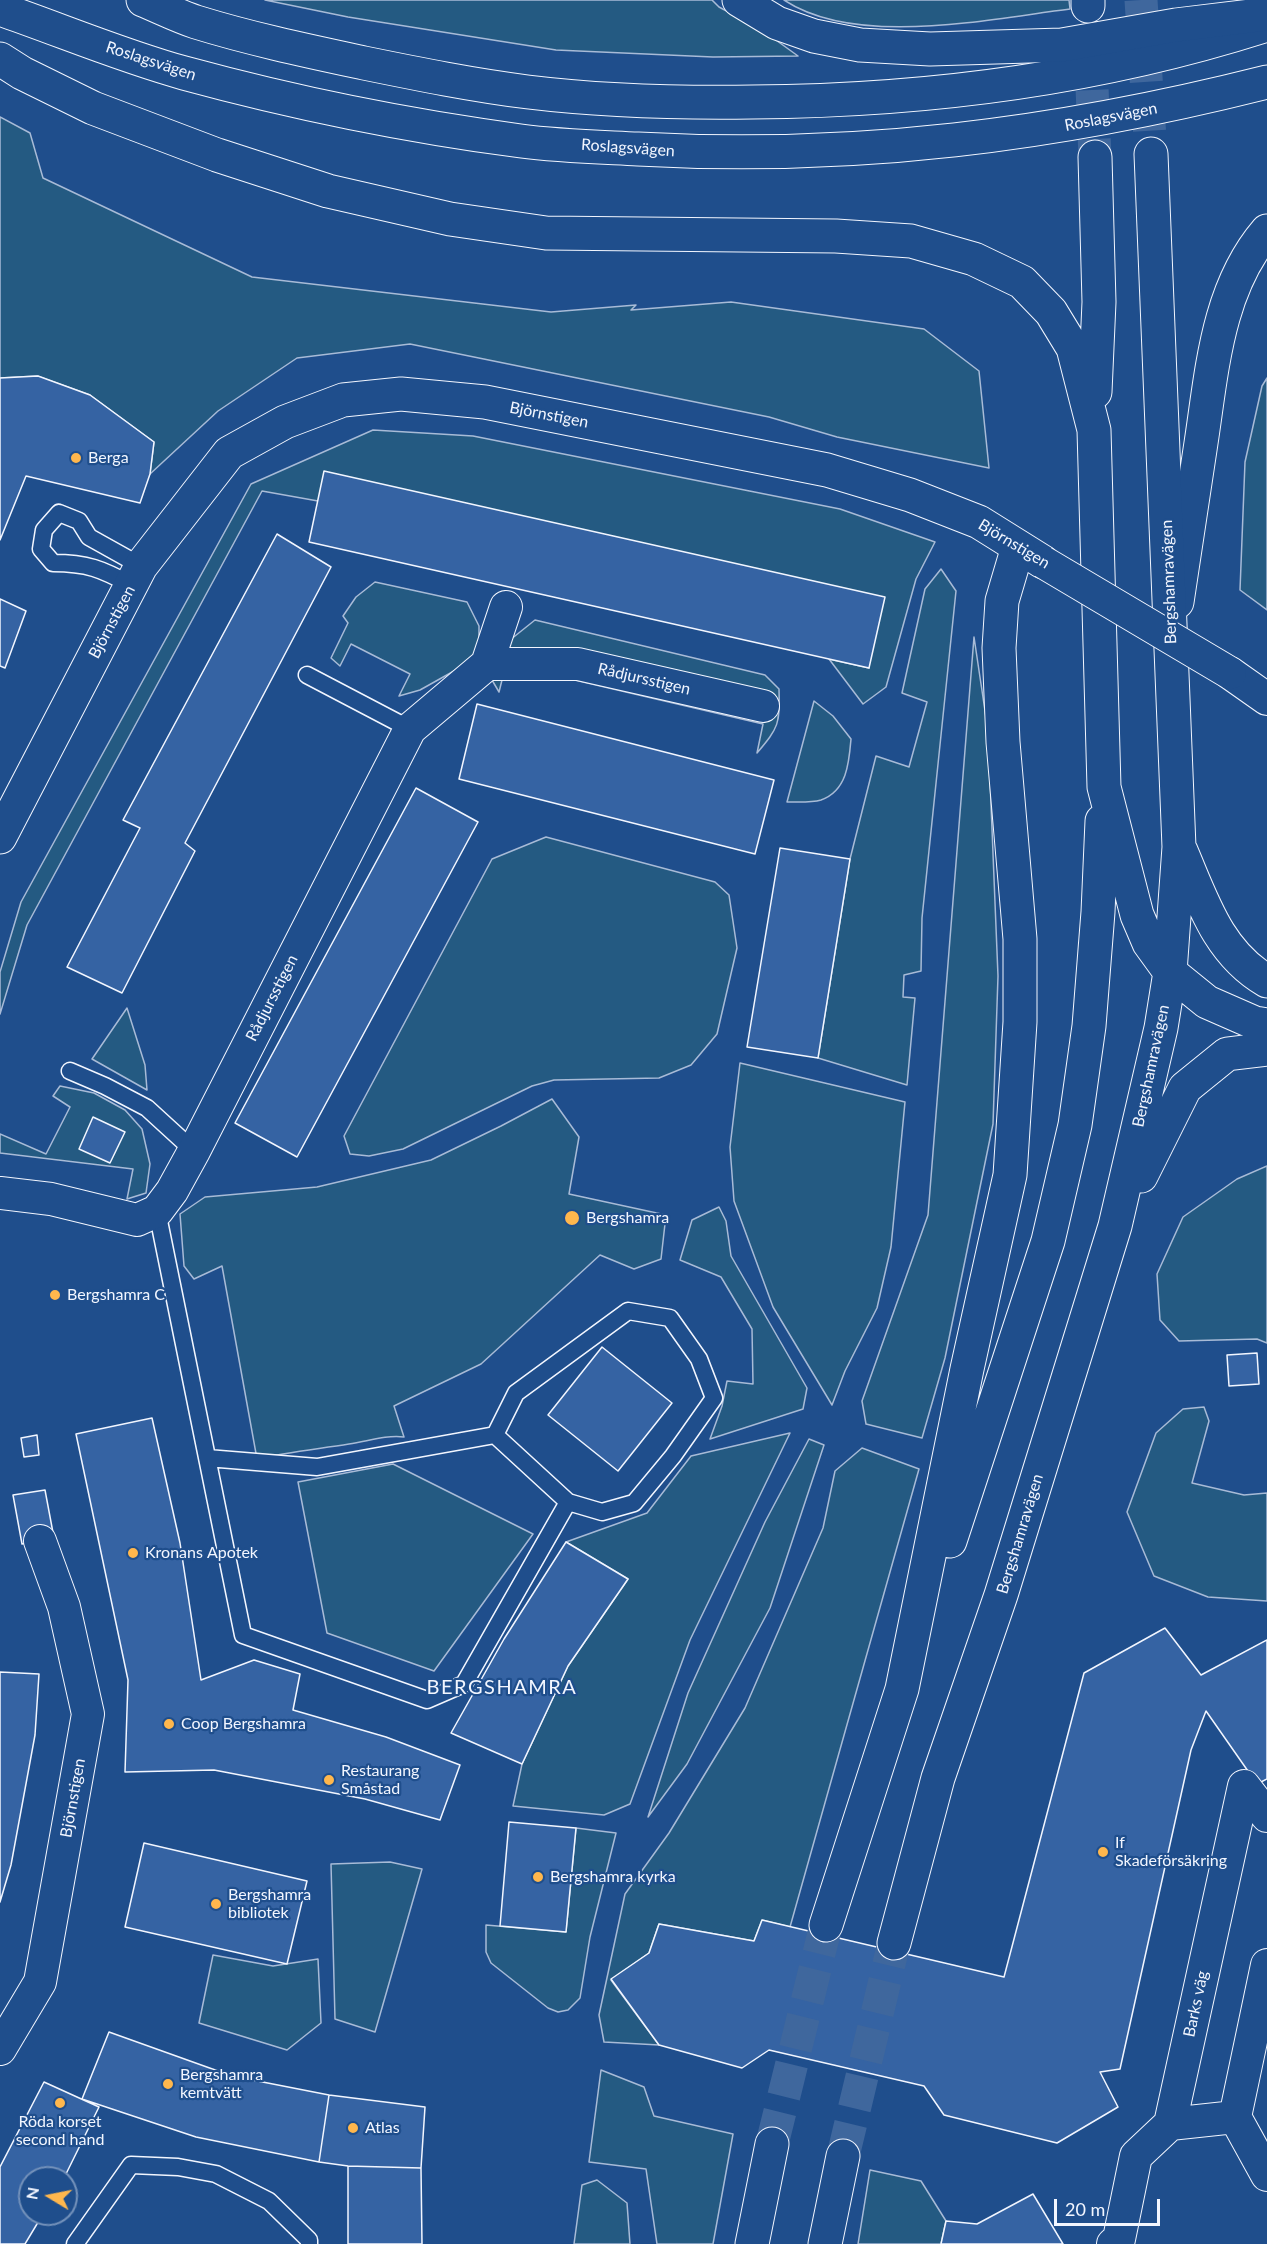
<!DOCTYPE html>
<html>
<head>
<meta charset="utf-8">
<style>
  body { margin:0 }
  #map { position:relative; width:1267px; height:2244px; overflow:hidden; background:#1f4e8c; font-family:Lato,sans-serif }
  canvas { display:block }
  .north { position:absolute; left:18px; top:2166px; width:60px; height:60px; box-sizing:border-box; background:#1f4e8c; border:2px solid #7391ba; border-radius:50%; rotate:280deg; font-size:16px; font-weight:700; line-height:24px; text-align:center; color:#f2f6ff }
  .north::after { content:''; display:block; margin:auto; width:21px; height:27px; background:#ffb74d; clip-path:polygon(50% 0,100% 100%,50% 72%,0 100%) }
  .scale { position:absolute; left:1054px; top:2199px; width:106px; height:27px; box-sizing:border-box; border:3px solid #f2f6ff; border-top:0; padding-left:8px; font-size:18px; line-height:21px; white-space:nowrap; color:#f2f6ff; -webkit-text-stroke:4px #1f4e8c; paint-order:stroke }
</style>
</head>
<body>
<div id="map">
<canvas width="1267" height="2244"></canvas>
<div class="north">N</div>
<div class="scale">20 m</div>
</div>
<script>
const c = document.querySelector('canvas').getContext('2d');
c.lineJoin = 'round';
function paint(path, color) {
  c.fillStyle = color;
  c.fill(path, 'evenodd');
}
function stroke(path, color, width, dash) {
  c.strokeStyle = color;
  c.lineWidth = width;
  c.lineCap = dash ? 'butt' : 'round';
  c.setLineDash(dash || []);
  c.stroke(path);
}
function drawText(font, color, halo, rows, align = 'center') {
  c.font = font + ' Lato,sans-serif';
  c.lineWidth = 4.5;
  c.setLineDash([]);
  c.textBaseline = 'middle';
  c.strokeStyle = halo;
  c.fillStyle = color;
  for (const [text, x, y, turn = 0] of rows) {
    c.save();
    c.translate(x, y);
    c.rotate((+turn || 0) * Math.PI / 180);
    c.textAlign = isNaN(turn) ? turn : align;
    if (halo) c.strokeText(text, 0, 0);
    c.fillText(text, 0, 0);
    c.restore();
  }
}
const green = new Path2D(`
  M 265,0 L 712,0 L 719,7 L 762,30 L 798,56 L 713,57 L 556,50 L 348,17 Z
  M 784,0 L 1069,0 L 1070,9 C 988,19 857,48 784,0 Z
  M 0,117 L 30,133 L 43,178 L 252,277 L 551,312 L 636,305 L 631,310 L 731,302 L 924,329 L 979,371 L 989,468 L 837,437 L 769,417 L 410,344 L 297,358 L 218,411 L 150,474 L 154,442 L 90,395 L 37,376 L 0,378 Z
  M 1267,378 L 1267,610 L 1240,590 L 1245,462 L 1262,386 Z
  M 373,430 L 473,436 L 840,509 L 935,542 L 916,579 L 886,687 L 863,704 L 829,659 L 869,668 L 318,501 L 262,491 L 27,925 L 0,1014 L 0,972 L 21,902 L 251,484 Z
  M 941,569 L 956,591 L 922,918 L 921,971 L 904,975 L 903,997 L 915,998 L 907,1085 L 818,1058 L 850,859 L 876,756 L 909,767 L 927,702 L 902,693 L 925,589 Z
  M 375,582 L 467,602 L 479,626 L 479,657 L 420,690 L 399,696 L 410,674 L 351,644 L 340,666 L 331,658 L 348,623 L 343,616 L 356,597 Z
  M 535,620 L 765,675 L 779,689 C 780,724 779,727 757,753 L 763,724 L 506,664 L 499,692 L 492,680 L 510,640 Z
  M 974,637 L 988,731 L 998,976 L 993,1124 L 945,1358 L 922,1438 L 866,1424 L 862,1401 L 928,1215 Z
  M 814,701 L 833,716 L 851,739 C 849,763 847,791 821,800 C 811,803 797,802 787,802 Z
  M 546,837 L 715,882 L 729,895 L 737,948 L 717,1034 L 691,1065 L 659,1078 L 554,1080 L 532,1086 L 403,1149 L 369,1156 L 350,1154 L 344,1136 L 492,859 Z
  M 127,1008 L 145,1065 L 147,1090 L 92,1059 Z
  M 740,1063 L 905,1102 L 891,1247 L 877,1308 L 845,1371 L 832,1405 L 773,1307 L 734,1201 L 730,1147 Z
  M 60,1086 L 94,1093 L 125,1110 L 142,1129 L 150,1164 L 146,1193 L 127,1199 L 133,1169 L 0,1153 L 0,1134 L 46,1154 L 70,1107 L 53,1096 Z
  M 552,1099 L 579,1137 L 569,1194 L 666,1215 L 661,1259 L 634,1269 L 600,1255 L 481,1364 L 394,1406 L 404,1437 C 385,1435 369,1441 349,1444 C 318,1449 288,1452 257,1459 L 222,1266 L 194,1279 L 184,1266 L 180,1214 L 205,1197 L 317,1187 L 431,1160 L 501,1126 Z
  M 1267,1166 L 1267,1343 L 1257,1339 L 1179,1341 L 1160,1320 L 1157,1274 L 1183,1217 L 1237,1179 Z
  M 719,1207 L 726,1221 L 731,1256 L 807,1388 L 803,1409 L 710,1439 L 722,1406 L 727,1381 L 753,1384 L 752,1329 L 721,1277 L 680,1260 L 692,1220 Z
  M 1204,1407 L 1209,1421 L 1192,1483 L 1244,1495 L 1267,1493 L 1267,1601 L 1208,1597 L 1154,1576 L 1127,1512 L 1156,1433 L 1183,1409 Z
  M 790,1433 L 690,1640 L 630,1804 L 604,1815 L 513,1806 L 522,1764 L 568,1666 L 628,1579 L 566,1542 L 647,1513 L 691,1456 Z
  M 809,1439 L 824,1445 L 770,1608 L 687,1764 L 648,1817 L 688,1693 L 765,1522 Z
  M 862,1448 L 919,1469 L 790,1927 L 762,1920 L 754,1941 L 659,1924 L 649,1953 L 611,1980 L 659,2045 L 604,2042 L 599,2015 L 625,1894 L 669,1833 L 745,1708 L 823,1528 L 835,1471 Z
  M 393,1464 L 533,1534 L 434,1671 L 327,1633 L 298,1482 Z
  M 576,1828 L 616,1833 L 590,1937 L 580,1998 L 568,2010 L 558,2012 L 548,2008 L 491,1963 L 486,1952 L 486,1925 L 566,1932 Z
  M 390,1862 L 422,1869 L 375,2032 L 335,2019 L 331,1864 Z
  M 213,1955 L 273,1966 L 318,1959 L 321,2023 L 287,2050 L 199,2023 Z
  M 601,2070 L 644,2087 L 654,2116 L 733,2134 L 713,2244 L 657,2244 L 646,2169 L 589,2162 Z
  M 870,2170 L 921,2181 L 946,2221 L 941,2244 L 858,2244 Z
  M 597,2180 L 627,2203 L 630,2244 L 574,2244 L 582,2185 Z`);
paint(green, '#245a82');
stroke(green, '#a8bbd7', 1.5);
const building = new Path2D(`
  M 38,376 L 90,395 L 154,442 L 150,474 L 140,503 L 26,476 L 0,540 L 0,378 Z
  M 324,471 L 885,597 L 869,668 L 309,542 Z
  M 277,534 L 331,567 L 185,843 L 195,851 L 122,993 L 67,967 L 140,828 L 123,820 Z
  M 0,599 L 26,611 L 5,668 L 0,666 Z
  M 477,704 L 774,780 L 755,854 L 459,779 Z
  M 416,788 L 478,822 L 297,1157 L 235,1123 Z
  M 780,848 L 850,859 L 818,1058 L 747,1047 Z
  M 93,1117 L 125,1132 L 110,1163 L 79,1149 Z
  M 602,1347 L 672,1403 L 618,1471 L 548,1415 Z
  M 1257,1353 L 1259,1384 L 1229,1386 L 1227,1355 Z
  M 152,1418 L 180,1543 L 201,1680 L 254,1660 L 300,1674 L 293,1710 L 386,1737 L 460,1765 L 440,1820 L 365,1799 L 214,1770 L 125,1772 L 128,1680 L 76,1434 Z
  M 37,1435 L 39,1455 L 24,1457 L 21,1438 Z
  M 45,1490 L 54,1538 L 22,1544 L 13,1495 Z
  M 566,1542 L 628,1579 L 568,1666 L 522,1764 L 451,1733 L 504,1639 Z
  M 1165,1628 L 1201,1675 L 1267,1640 L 1267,1779 L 1257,1784 L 1206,1711 L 1191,1750 L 1120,2069 L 1100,2072 L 1118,2107 L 1057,2143 L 944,2115 L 924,2086 L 769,2050 L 742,2068 L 659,2045 L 611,1979 L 649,1953 L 659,1924 L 754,1941 L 762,1920 L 1004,1977 L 1084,1673 Z
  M 0,1672 L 39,1674 L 35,1735 L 11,1865 L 0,1902 Z
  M 509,1822 L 576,1828 L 566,1932 L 500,1926 Z
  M 144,1843 L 307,1881 L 287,1964 L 125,1927 Z
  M 109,2032 L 232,2076 L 329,2095 L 319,2162 L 196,2137 L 82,2099 Z
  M 44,2082 L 99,2107 L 64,2178 L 30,2178 L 30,2214 L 43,2214 L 25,2244 L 0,2244 L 0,2167 Z
  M 329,2095 L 425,2107 L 421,2168 L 348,2166 L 319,2162 Z
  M 348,2166 L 421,2168 L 422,2244 L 348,2244 Z
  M 1033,2194 L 1063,2244 L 941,2244 L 946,2221 L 977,2224 Z`);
paint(building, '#3563a3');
stroke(building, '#f2f6ff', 1.5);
stroke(new Path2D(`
  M 1141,0 L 1151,154
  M 1090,41 L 1095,157
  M 772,2144 L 826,1925
  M 843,2156 L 894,1943`), '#3f679d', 33, [33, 16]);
const lane = new Path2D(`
  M 131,585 C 102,569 87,563 53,563 L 41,549 L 44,530 L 59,513 L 79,521 L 89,537 L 141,566
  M 307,675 L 410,729
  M 70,1071 L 105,1086 L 147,1108 L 194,1151
  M 157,1211 L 243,1635 L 427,1700 L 464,1684 L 568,1502
  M 628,1311 L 670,1318 L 699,1359 L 714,1398 L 673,1456 L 634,1503 L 602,1512 L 568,1502 L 495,1435 L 516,1393 Z
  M 207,1458 L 317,1467 L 495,1435
  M 75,2244 L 131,2165 L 178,2167 L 216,2174 L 269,2201 L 309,2240 L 309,2244`);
const street = new Path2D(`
  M 487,664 L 578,664 L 763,706
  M 1230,673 L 1267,699
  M 0,1193 L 51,1199 L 137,1220 L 157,1211 L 172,1191 L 194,1151 L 410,729 L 487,664 L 506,607
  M 1267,1965 L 1235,2117 L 1267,2175
  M 0,2049 L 40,1982 L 88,1714 L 64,1607 L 40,1541
  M 1170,2124 L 1235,2117
  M 1113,2244 L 1119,2239 L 1136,2156 L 1170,2124 L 1244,1786 L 1267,1816`);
const secondary = new Path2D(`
  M 0,837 L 141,566 L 229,453 L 285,422 L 343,400 L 401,394 L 485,402 L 827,470 L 910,495 L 979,522 L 1043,562`);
const primary = new Path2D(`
  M 143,0 C 160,7 178,16 196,22 C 251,39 308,51 364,63 C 418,74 472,85 528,92 C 602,101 677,103 752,102 C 928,101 1099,79 1267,25
  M 0,9 C 61,30 122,56 184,73 C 294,103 408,126 521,141 C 559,146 599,147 638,149 C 854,161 1057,135 1267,82
  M 1177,602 C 1185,549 1193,496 1201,443 C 1212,371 1217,289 1267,231`);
const highway = new Path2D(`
  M 739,0 L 777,23 L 814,36 L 860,45 L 930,49 L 1062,45 L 1176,25 L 1267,14
  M 1088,0 L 1088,6
  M 0,59 L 22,73 L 93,108 L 217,155 L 328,191 L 450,219 L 546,233 L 836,236 L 911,241 L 974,259 L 1022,282 L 1051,312 L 1073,348 L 1094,430 L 1104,787 L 1137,915 L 1149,943 L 1170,972 L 1207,1002 L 1255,1023 L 1267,1025
  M 1095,157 L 1099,302 L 1095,392
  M 1181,851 C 1202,900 1218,953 1267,981
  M 1141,1176 L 1185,1088 L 1227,1054 L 1267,1049
  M 950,1541 L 1048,1241 L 1075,1125 L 1089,1026 L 1098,912 L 1102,821
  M 826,1925 L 902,1689 L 967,1369 L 1010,1175 L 1020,1022 L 1020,939 L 1003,742 L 999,648 L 1002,601 L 1018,547
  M 894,1943 L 938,1778 L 1001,1595 L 1115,1226 L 1161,1028 L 1170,972 L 1179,847 L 1151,154
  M 752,2244 L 772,2144
  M 825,2244 L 843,2156`);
stroke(lane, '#f2f6ff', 19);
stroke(street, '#f2f6ff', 34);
stroke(secondary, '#f2f6ff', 35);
stroke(primary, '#f2f6ff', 35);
stroke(highway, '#f2f6ff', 35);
stroke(lane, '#1f4e8c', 16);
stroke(street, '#1f4e8c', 32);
stroke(secondary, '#1f4e8c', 33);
stroke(primary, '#1f4e8c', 33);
stroke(highway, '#1f4e8c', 33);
const streetBridge = new Path2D(`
  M 1043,562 L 1230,673`);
stroke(streetBridge, '#f2f6ff', 34, []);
stroke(streetBridge, '#1f4e8c', 32);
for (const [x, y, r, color] of [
  [76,458,6,"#ffb74d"],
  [572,1218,8,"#ffb74d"],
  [55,1295,6,"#ffb74d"],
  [133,1553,6,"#ffb74d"],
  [169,1724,6,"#ffb74d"],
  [329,1780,6,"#ffb74d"],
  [1103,1852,6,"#ffb74d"],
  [538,1877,6,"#ffb74d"],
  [216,1904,6,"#ffb74d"],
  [168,2084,6,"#ffb74d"],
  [60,2103,6,"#ffb74d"],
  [353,2128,6,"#ffb74d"]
]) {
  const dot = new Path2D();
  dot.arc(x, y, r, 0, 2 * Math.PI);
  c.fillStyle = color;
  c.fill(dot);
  stroke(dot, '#1f4e8c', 2);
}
drawText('16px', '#f2f6ff', '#1f4e8c', [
  ["Roslagsvägen",151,61,18],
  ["Roslagsvägen",1111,117,-11],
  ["Roslagsvägen",628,148,4],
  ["Björnstigen",549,415,11],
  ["Björnstigen",1014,544,31],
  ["Bergshamravägen",1169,582,-92],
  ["Björnstigen",112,622,-62],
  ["Rådjursstigen",644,679,13],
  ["Rådjursstigen",272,998,-63],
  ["Bergshamravägen",1151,1066,-78],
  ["Bergshamravägen",1020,1534,-73],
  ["Björnstigen",73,1798,-80],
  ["Barks väg",1196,2004,-78]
]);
drawText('16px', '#f2f6ff', '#1f4e8c', [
  ["Berga",88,458],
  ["Bergshamra",586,1218],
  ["Bergshamra C",67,1295],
  ["Kronans Apotek",145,1553],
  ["Coop Bergshamra",181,1724],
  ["Restaurang",341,1771],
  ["Småstad",341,1789],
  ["If",1115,1843],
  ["Skadeförsäkring",1115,1861],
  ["Bergshamra kyrka",550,1877],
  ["Bergshamra",228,1895],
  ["bibliotek",228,1913],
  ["Bergshamra",180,2075],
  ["kemtvätt",180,2093],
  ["Röda korset",60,2122,"center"],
  ["second hand",60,2140,"center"],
  ["Atlas",365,2128]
], 'left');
c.letterSpacing = '1.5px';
drawText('20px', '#f2f6ff', '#1f4e8c', [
  ["BERGSHAMRA",502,1688]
]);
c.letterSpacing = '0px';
</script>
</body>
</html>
